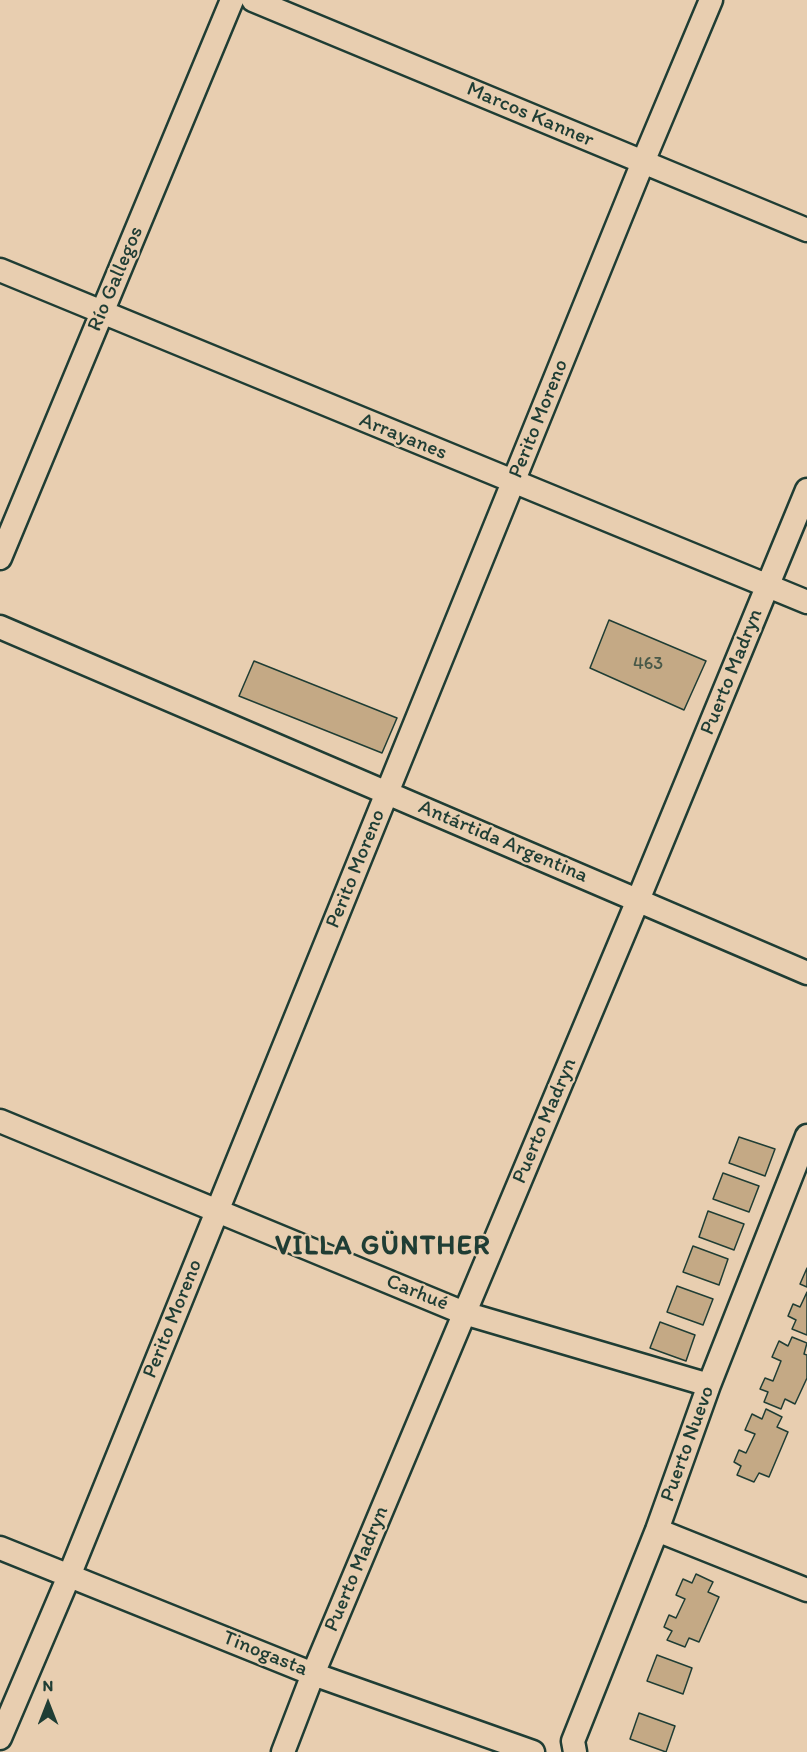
<!DOCTYPE html>
<html>
<head>
<meta charset="utf-8">
<style>
  body { margin:0 }
  #map { position:relative; width:807px; height:1752px; overflow:hidden; background:#e8ceb0; font-family:Itim,sans-serif }
  canvas { display:block }
  .north { position:absolute; left:18px; top:1674px; width:60px; height:60px; -webkit-text-stroke:4px #e8ceb0; paint-order:stroke; rotate:0deg; font-size:16px; font-weight:700; line-height:24px; text-align:center; color:#1f3d34 }
  .north::after { content:''; display:block; margin:auto; width:21px; height:27px; background:#1f3d34; clip-path:polygon(50% 0,100% 100%,50% 72%,0 100%) }
</style>
</head>
<body>
<div id="map">
<canvas width="807" height="1752"></canvas>
<div class="north">N</div>
</div>
<script>
const c = document.querySelector('canvas').getContext('2d');
c.lineJoin = 'round';
function paint(path, color) {
  c.fillStyle = color;
  c.fill(path, 'evenodd');
}
function stroke(path, color, width, dash) {
  c.strokeStyle = color;
  c.lineWidth = width;
  c.lineCap = dash ? 'butt' : 'round';
  c.setLineDash(dash || []);
  c.stroke(path);
}
function drawText(font, color, halo, rows, align = 'center') {
  c.font = font + ' Itim,sans-serif';
  c.lineWidth = 4.5;
  c.setLineDash([]);
  c.textBaseline = 'middle';
  c.strokeStyle = halo;
  c.fillStyle = color;
  for (const [text, x, y, turn = 0] of rows) {
    c.save();
    c.translate(x, y);
    c.rotate((+turn || 0) * Math.PI / 180);
    c.textAlign = isNaN(turn) ? turn : align;
    if (halo) c.strokeText(text, 0, 0);
    c.fillText(text, 0, 0);
    c.restore();
  }
}
const building = new Path2D(`
  M 609,620 L 706,661 L 684,710 L 590,668 Z
  M 254,661 L 397,718 L 382,753 L 239,696 Z
  M 739,1137 L 775,1149 L 765,1176 L 729,1163 Z
  M 723,1173 L 759,1186 L 749,1212 L 713,1199 Z
  M 708,1211 L 744,1224 L 734,1250 L 699,1237 Z
  M 693,1246 L 728,1259 L 719,1285 L 683,1272 Z
  M 807,1268 L 807,1287 L 800,1284 Z
  M 677,1286 L 713,1299 L 703,1325 L 667,1312 Z
  M 807,1292 L 807,1335 L 792,1329 L 796,1320 L 788,1316 L 793,1304 L 800,1307 Z
  M 660,1322 L 695,1335 L 686,1361 L 650,1348 Z
  M 792,1337 L 807,1343 L 804,1354 L 807,1355 L 807,1378 L 795,1404 L 785,1399 L 781,1409 L 764,1402 L 768,1392 L 760,1389 L 765,1378 L 773,1381 L 781,1361 L 772,1357 L 779,1341 L 788,1346 Z
  M 766,1409 L 782,1417 L 777,1427 L 788,1432 L 769,1477 L 759,1473 L 754,1482 L 737,1475 L 741,1466 L 734,1462 L 739,1450 L 746,1453 L 755,1434 L 745,1430 L 752,1414 L 762,1419 Z
  M 696,1574 L 713,1582 L 708,1592 L 719,1597 L 699,1642 L 689,1638 L 685,1647 L 667,1640 L 672,1631 L 664,1627 L 669,1615 L 676,1618 L 685,1599 L 676,1595 L 683,1579 L 692,1583 Z
  M 657,1655 L 692,1668 L 683,1694 L 647,1681 Z
  M 639,1713 L 675,1726 L 666,1752 L 630,1739 Z`);
paint(building, '#c4a985');
stroke(building, '#1f3d34', 1.5);
const street = new Path2D(`
  M 253,0 L 807,230
  M 0,270 L 807,602
  M 0,558 L 232,0
  M 0,627 L 807,973
  M 0,1121 L 464,1313 L 709,1385
  M 657,1530 L 807,1590
  M 0,1548 L 313,1674 L 533,1752
  M 0,1738 L 69,1576 L 643,162 L 711,0
  M 283,1752 L 313,1674 L 638,900 L 807,490
  M 575,1752 L 573,1741 L 657,1530 L 709,1385 L 807,1136`);
stroke(street, '#1f3d34', 27);
stroke(street, '#e8ceb0', 22);
drawText('18px', '#485848', null, [
  ["463",648,664]
]);
drawText('21px', '#1f3d34', '#e8ceb0', [
  ["Marcos Kanner",530,115,23],
  ["Río Gallegos",116,279,-67],
  ["Perito Moreno",539,419,-68],
  ["Arrayanes",403,437,22],
  ["Puerto Madryn",732,672,-68],
  ["Antártida Argentina",503,842,23],
  ["Perito Moreno",356,869,-68],
  ["Puerto Madryn",545,1121,-67],
  ["Carhué",417,1293,22],
  ["Perito Moreno",173,1319,-68],
  ["Puerto Nuevo",688,1444,-70],
  ["Puerto Madryn",357,1569,-67],
  ["Tinogasta",265,1654,22]
]);
c.letterSpacing = '1.5px';
drawText('bold 27px', '#1f3d34', '#e8ceb0', [
  ["VILLA GÜNTHER",383,1247]
]);
c.letterSpacing = '0px';
</script>
</body>
</html>
